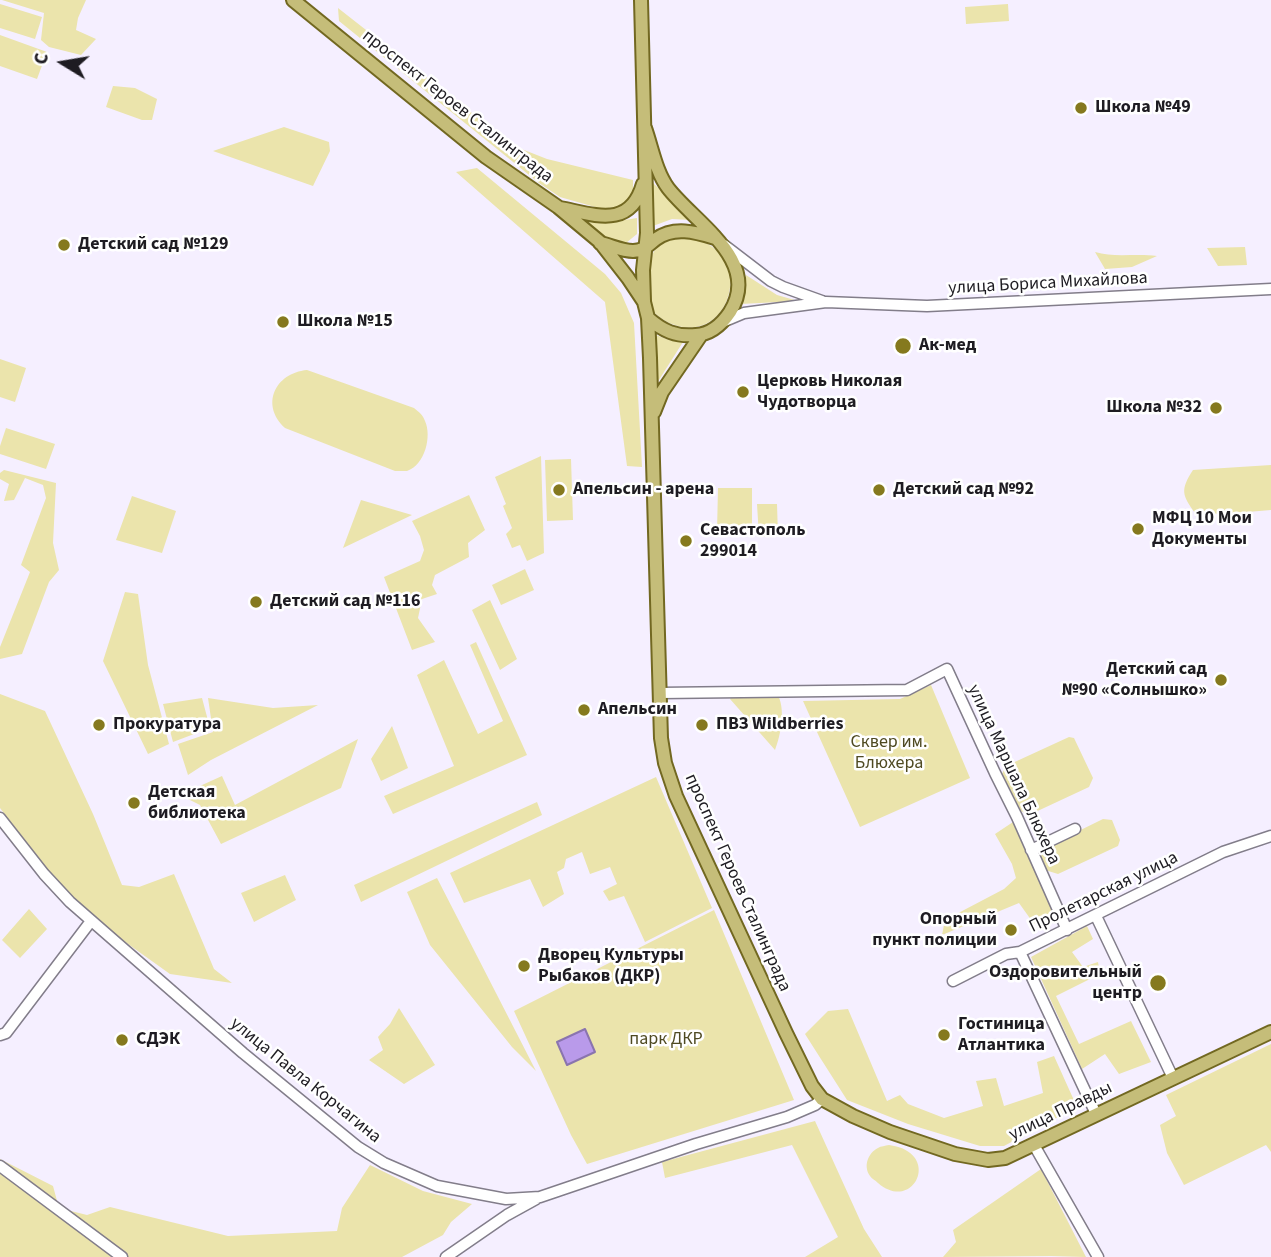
<!DOCTYPE html>
<html>
<head>
<meta charset="utf-8">
<style>
  body { margin:0 }
  #map { position:relative; width:1271px; height:1257px; overflow:hidden; background:#f5efff; font-family:"Source Sans 3",sans-serif }
  canvas { display:block }
  .north { position:absolute; left:28px; top:28px; width:70px; height:70px; -webkit-text-stroke:5px #fff; paint-order:stroke; rotate:281deg; font-size:19px; font-weight:700; line-height:28px; text-align:center; color:#1e1c22 }
  .north::after { content:''; display:block; margin:auto; width:24px; height:32px; background:#1e1c22; clip-path:polygon(50% 0,100% 100%,50% 72%,0 100%) }
</style>
</head>
<body>
<div id="map">
<canvas width="1271" height="1257"></canvas>
<div class="north">С</div>
</div>
<script>
const c = document.querySelector('canvas').getContext('2d');
c.lineJoin = 'round';
function paint(path, color) {
  c.fillStyle = color;
  c.fill(path, 'evenodd');
}
function stroke(path, color, width, dash) {
  c.strokeStyle = color;
  c.lineWidth = width;
  c.lineCap = dash ? 'butt' : 'round';
  c.setLineDash(dash || []);
  c.stroke(path);
}
function drawText(font, color, halo, rows, align = 'center') {
  c.font = font + ' "Source Sans 3",sans-serif';
  c.lineWidth = 5;
  c.setLineDash([]);
  c.textBaseline = 'middle';
  c.strokeStyle = halo;
  c.fillStyle = color;
  for (const [text, x, y, turn = 0] of rows) {
    c.save();
    c.translate(x, y);
    c.rotate((+turn || 0) * Math.PI / 180);
    c.textAlign = isNaN(turn) ? turn : align;
    if (halo) c.strokeText(text, 0, 0);
    c.fillText(text, 0, 0);
    c.restore();
  }
}
paint(new Path2D(`
  M 2,0 L 86,0 L 78,18 L 76,30 L 96,39 L 81,55 L 49,47 L 41,40 L 44,13 Z
  M 0,4 L 42,17 L 35,39 L 0,28 Z
  M 1008,4 L 1009,21 L 966,24 L 965,7 Z
  M 338,8 L 514,146 L 547,159 L 633,180 L 633,195 L 622,206 L 602,209 L 560,197 L 539,183 L 339,21 Z
  M 0,35 L 47,52 L 37,79 L 0,66 Z
  M 113,86 L 135,88 L 157,99 L 152,120 L 142,120 L 106,107 Z
  M 284,127 L 329,142 L 330,151 L 313,186 L 213,151 Z
  M 477,168 L 605,274 L 621,293 L 634,323 L 642,467 L 627,466 L 605,302 L 456,172 Z
  M 652,182 L 691,220 L 672,219 L 653,226 Z
  M 637,218 L 637,234 L 626,243 L 605,237 L 581,219 L 606,223 Z
  M 679,236 C 763,243 732,348 672,324 C 663,321 656,314 649,308 C 644,287 644,251 667,239 C 671,237 675,237 679,236 Z
  M 1245,247 L 1247,265 L 1218,266 L 1207,248 Z
  M 1095,252 C 1114,258 1137,253 1157,256 L 1132,267 L 1105,269 Z
  M 746,275 L 777,295 L 798,301 L 741,304 L 745,290 Z
  M 656,335 L 669,340 L 683,342 L 657,383 Z
  M 0,359 L 26,368 L 15,402 L 0,397 Z
  M 307,370 L 414,408 C 419,412 423,415 425,421 C 432,436 425,465 407,471 C 404,471 399,471 395,471 L 285,428 C 260,405 275,373 307,370 Z
  M 6,428 L 55,444 L 46,469 L 0,454 L 0,446 Z
  M 541,456 L 544,553 L 527,561 L 520,545 L 512,548 L 506,534 L 512,528 L 503,506 L 506,504 L 495,477 Z
  M 571,459 L 573,520 L 547,521 L 545,460 Z
  M 1271,465 L 1271,510 L 1224,514 L 1195,513 C 1182,495 1180,490 1193,470 Z
  M 4,470 L 56,483 L 53,543 L 59,570 L 49,582 L 22,654 L 0,659 L 0,647 L 30,572 L 21,565 L 46,498 L 43,485 L 25,478 L 14,500 L 4,501 L 9,484 L 0,479 L 0,473 Z
  M 718,488 L 752,488 L 752,532 L 717,531 Z
  M 469,495 L 485,530 L 468,543 L 469,557 L 435,575 L 432,585 L 437,594 L 422,599 L 418,618 L 435,642 L 412,650 L 384,577 L 420,561 L 424,550 L 420,536 L 412,521 Z
  M 132,496 L 176,511 L 162,553 L 116,540 Z
  M 361,500 L 412,515 L 343,548 Z
  M 757,504 L 777,504 L 778,536 L 759,537 Z
  M 525,569 L 534,590 L 501,605 L 492,585 Z
  M 125,592 L 138,594 L 148,665 L 169,744 L 148,754 L 103,661 Z
  M 490,600 L 517,659 L 500,670 L 472,610 Z
  M 476,642 L 527,755 L 393,814 L 384,796 L 454,766 L 417,675 L 444,660 L 478,734 L 503,721 L 470,645 Z
  M 931,685 L 970,778 L 860,827 L 803,701 L 900,699 Z
  M 0,694 L 45,711 L 93,814 L 122,885 L 139,887 L 174,874 L 214,969 L 232,983 L 170,974 L 100,924 L 54,880 L 0,808 Z
  M 777,694 C 786,707 781,735 775,750 L 730,699 L 732,696 Z
  M 202,698 L 210,728 L 173,742 L 163,704 Z
  M 208,698 L 273,708 L 318,705 L 211,760 L 188,775 L 178,744 L 213,732 Z
  M 392,726 L 408,768 L 381,781 L 371,759 Z
  M 1069,737 L 1074,738 L 1093,778 L 1089,787 L 1029,815 L 1021,811 L 1002,774 L 1006,766 Z
  M 358,739 L 341,788 L 221,844 L 200,805 L 180,795 L 222,776 L 235,805 Z
  M 656,777 L 712,908 L 645,942 L 624,896 L 609,901 L 603,891 L 617,884 L 610,867 L 590,874 L 582,852 L 566,859 L 564,868 L 557,872 L 564,894 L 543,907 L 530,879 L 464,903 L 450,873 Z
  M 537,802 L 542,815 L 361,902 L 354,885 Z
  M 1103,819 L 1112,820 L 1120,840 L 1118,846 L 1058,874 L 1045,870 L 1039,856 L 1044,848 Z
  M 1013,822 L 1057,915 L 1034,924 L 1019,903 L 942,935 L 945,920 L 1004,889 L 1016,878 L 1012,864 L 995,834 Z
  M 285,875 L 296,900 L 254,922 L 241,893 Z
  M 437,878 L 536,1071 L 512,1047 L 430,945 L 407,892 Z
  M 29,909 L 47,929 L 20,958 L 2,940 Z
  M 714,910 L 794,1100 L 587,1164 L 571,1135 L 514,1011 Z
  M 1087,926 L 1093,939 L 1072,952 L 1083,967 L 1098,962 L 1100,974 L 1056,996 L 1079,1044 L 1131,1021 L 1151,1062 L 1119,1074 L 1105,1054 L 1082,1069 L 1031,957 Z
  M 399,1008 L 435,1065 L 404,1084 L 369,1060 L 383,1050 L 378,1037 L 390,1024 Z
  M 848,1009 L 887,1101 L 900,1095 L 908,1104 L 944,1118 L 983,1106 L 976,1081 L 996,1078 L 1004,1106 L 1043,1093 L 1037,1062 L 1054,1056 L 1077,1107 L 1004,1146 L 980,1146 L 908,1124 L 847,1100 L 805,1034 L 828,1011 Z
  M 1271,1044 L 1271,1152 L 1266,1145 L 1184,1185 L 1167,1153 L 1160,1125 L 1176,1116 L 1166,1095 Z
  M 815,1121 L 864,1229 L 882,1257 L 805,1257 L 838,1237 L 792,1145 L 665,1178 L 662,1162 Z
  M 889,1145 C 943,1152 914,1214 878,1183 C 875,1180 872,1179 870,1176 C 863,1166 868,1153 878,1148 C 881,1146 885,1146 889,1145 Z
  M 0,1159 L 53,1186 L 59,1208 L 87,1215 L 110,1207 L 228,1236 L 337,1231 L 342,1208 L 370,1165 L 423,1191 L 472,1204 L 451,1222 L 443,1235 L 402,1257 L 0,1257 Z
  M 1041,1169 L 1086,1257 L 1051,1256 L 943,1257 L 956,1242 L 953,1230 Z`), '#ebe4ac');
const water = new Path2D(`
  M 585,1029 L 595,1052 L 567,1065 L 557,1042 Z`);
paint(water, '#b99aea');
stroke(water, '#8a74ae', 2);
const minor = new Path2D(`
  M 724,245 L 771,281 L 783,287 L 822,301
  M 725,321 L 744,313 L 826,302 L 927,306 L 1271,289
  M 660,693 L 907,690 L 947,669 L 995,773 L 1017,817 L 1067,930
  M 0,818 L 44,874 L 70,902 L 243,1053 L 358,1147 L 384,1163 L 437,1186 L 506,1199 L 540,1197 L 696,1144 L 787,1117 L 815,1105 L 822,1099
  M 1031,850 L 1075,829
  M 1096,916 L 1173,1078
  M 1020,952 L 1096,1114
  M 953,981 L 1006,954 L 1020,952 L 1223,852 L 1271,836
  M 0,1035 L 6,1033 L 91,921
  M 1034,1145 L 1098,1257
  M 0,1166 L 122,1257
  M 446,1257 L 507,1215 L 536,1199`);
const major = new Path2D(`
  M 293,0 L 486,157 L 558,207 L 600,242 L 628,278 L 644,302 L 648,318 L 650,358 L 661,738 L 665,763 L 676,796 L 786,1033 L 812,1086 L 822,1099 L 853,1116 L 890,1132 L 955,1154 L 988,1160 L 1005,1158 L 1271,1032
  M 641,0 L 647,233 L 643,270 L 644,301
  M 645,128 C 652,148 656,172 668,188 C 695,223 762,261 730,312 C 722,324 711,334 696,335 C 676,337 663,331 648,318
  M 560,208 C 596,215 630,229 643,184
  M 600,243 C 610,245 622,251 633,251 C 644,251 648,245 656,239 C 674,226 695,232 715,238
  M 654,412 L 662,392 L 701,335`);
stroke(minor, '#827d8a', 13);
stroke(major, '#726821', 16);
stroke(minor, '#fff', 10);
stroke(major, '#c5bd79', 12);
for (const [x, y, r, color] of [
  [1081,108,7,"#85791e"],
  [64,245,7,"#85791e"],
  [283,322,7,"#85791e"],
  [903,346,9,"#85791e"],
  [743,392,7,"#85791e"],
  [1216,408,7,"#85791e"],
  [559,490,7,"#85791e"],
  [879,490,7,"#85791e"],
  [1138,529,7,"#85791e"],
  [686,541,7,"#85791e"],
  [256,602,7,"#85791e"],
  [1221,680,7,"#85791e"],
  [584,710,7,"#85791e"],
  [99,725,7,"#85791e"],
  [702,725,7,"#85791e"],
  [134,803,7,"#85791e"],
  [1011,930,7,"#85791e"],
  [524,966,7,"#85791e"],
  [1158,983,9,"#85791e"],
  [944,1035,7,"#85791e"],
  [122,1040,7,"#85791e"]
]) {
  const dot = new Path2D();
  dot.arc(x, y, r, 0, 2 * Math.PI);
  c.fillStyle = color;
  c.fill(dot);
  stroke(dot, '#fff', 2.5);
}
drawText('18px', '#1e1c22', '#fff', [
  ["проспект Героев Сталинграда",457,107,38],
  ["улица Бориса Михайлова",1048,284,-3],
  ["улица Маршала Блюхера",1013,775,65],
  ["проспект Героев Сталинграда",737,883,66],
  ["Пролетарская улица",1104,893,-26],
  ["улица Павла Корчагина",305,1081,39],
  ["улица Правды",1061,1112,-26]
]);
drawText('bold 18px', '#1e1c22', '#fff', [
  ["Школа №49",1095,108],
  ["Детский сад №129",78,245],
  ["Школа №15",297,322],
  ["Ак-мед",919,346],
  ["Церковь Николая",757,382],
  ["Чудотворца",757,403],
  ["Школа №32",1202,408,"right"],
  ["Апельсин - арена",573,490],
  ["Детский сад №92",893,490],
  ["МФЦ 10 Мои",1152,519],
  ["Документы",1152,540],
  ["Севастополь",700,531],
  ["299014",700,552],
  ["Детский сад №116",270,602],
  ["Детский сад",1207,670,"right"],
  ["№90 «Солнышко»",1207,691,"right"],
  ["Апельсин",598,710],
  ["Прокуратура",113,725],
  ["ПВЗ Wildberries",716,725],
  ["Детская",148,793],
  ["библиотека",148,814],
  ["Опорный",997,920,"right"],
  ["пункт полиции",997,941,"right"],
  ["Дворец Культуры",538,956],
  ["Рыбаков (ДКР)",538,977],
  ["Оздоровительный",1142,973,"right"],
  ["центр",1142,994,"right"],
  ["Гостиница",958,1025],
  ["Атлантика",958,1046],
  ["СДЭК",136,1040]
], 'left');
drawText('18px', '#4f4a22', '#fff', [
  ["Сквер им.",889,743],
  ["Блюхера",889,764],
  ["парк ДКР",666,1040]
]);
</script>
</body>
</html>
